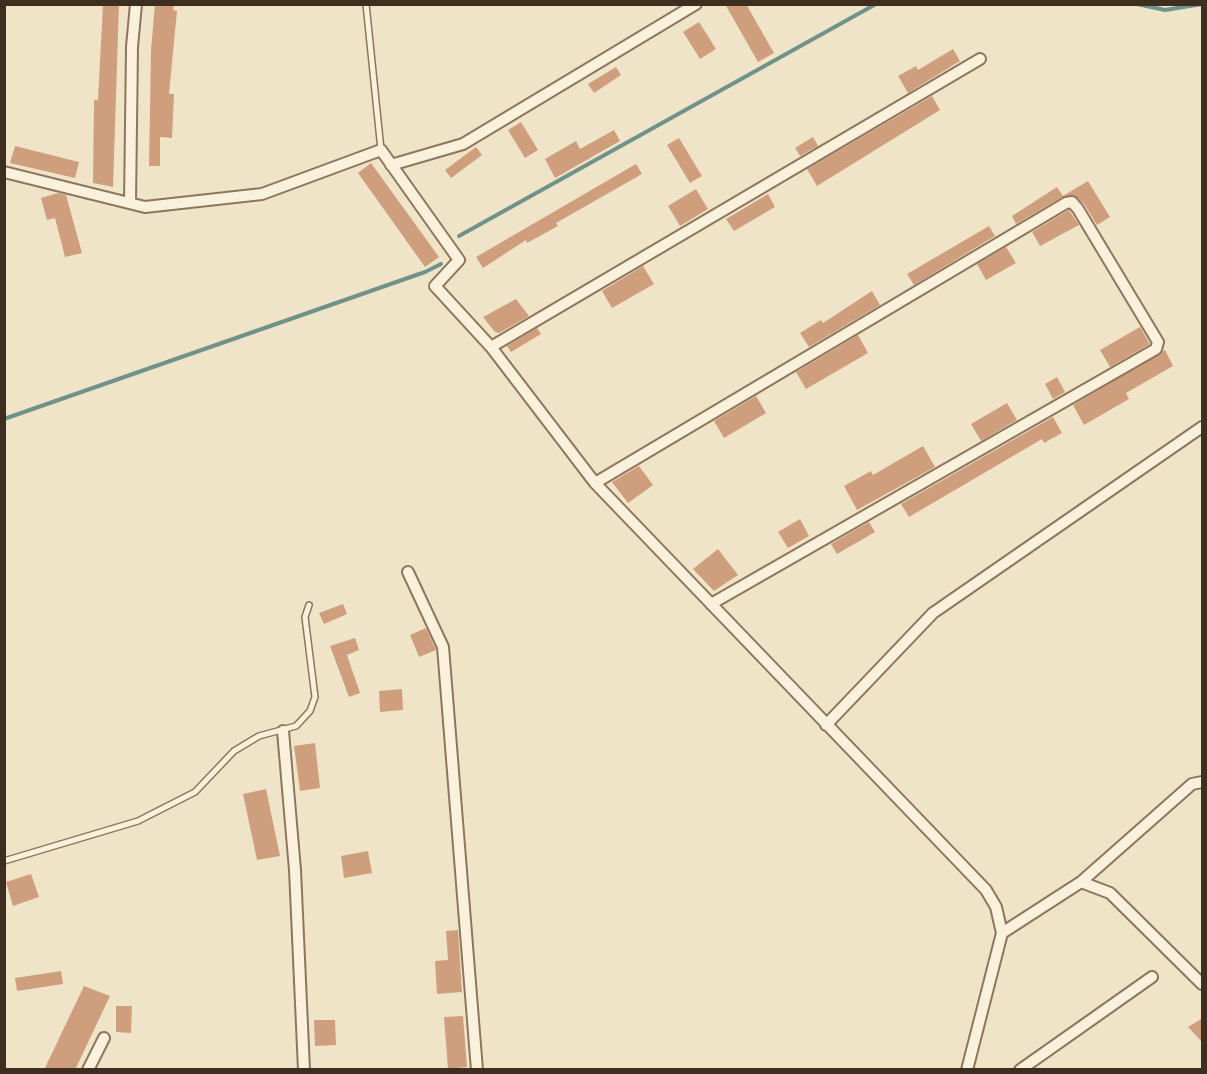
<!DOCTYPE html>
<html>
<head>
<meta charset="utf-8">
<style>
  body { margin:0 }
  #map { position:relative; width:1207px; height:1074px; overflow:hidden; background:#f0e4c8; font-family:Georgia,serif }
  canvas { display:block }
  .frame { position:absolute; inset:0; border:6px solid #3d2e20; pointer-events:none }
</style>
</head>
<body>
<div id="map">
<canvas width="1207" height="1074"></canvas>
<div class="frame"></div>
</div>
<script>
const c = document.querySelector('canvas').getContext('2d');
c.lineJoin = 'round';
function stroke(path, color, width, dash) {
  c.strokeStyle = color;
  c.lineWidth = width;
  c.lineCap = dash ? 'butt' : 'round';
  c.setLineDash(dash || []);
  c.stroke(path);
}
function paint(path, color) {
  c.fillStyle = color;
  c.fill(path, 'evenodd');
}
stroke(new Path2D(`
  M 1137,4 L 1165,10 L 1202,4
  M 459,236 L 876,4
  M 4,419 L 425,272 L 441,264`), '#6f938a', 4);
paint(new Path2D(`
  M 103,4 L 119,4 L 113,187 L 93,183 L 94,100 L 98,100 Z
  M 155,4 L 174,4 L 173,10 L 177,11 L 169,94 L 174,94 L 172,138 L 160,137 L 160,166 L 149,166 L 151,50 Z
  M 725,4 L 746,4 L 774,53 L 758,62 Z
  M 699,22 L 716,49 L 700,59 L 683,32 Z
  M 953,49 L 960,61 L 908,93 L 898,76 L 916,66 L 918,70 Z
  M 616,67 L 621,75 L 594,93 L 588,84 Z
  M 932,96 L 940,110 L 817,186 L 807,169 Z
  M 521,122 L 538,150 L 525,158 L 508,130 Z
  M 614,130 L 620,141 L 555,178 L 545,159 L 576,141 L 580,149 Z
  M 813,137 L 818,146 L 800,156 L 795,148 Z
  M 679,138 L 702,176 L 690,183 L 667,145 Z
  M 15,146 L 79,162 L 75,178 L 10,163 Z
  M 476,147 L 482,155 L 451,178 L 445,170 Z
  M 371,163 L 439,257 L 425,267 L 358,173 Z
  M 636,164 L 642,174 L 556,223 L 558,226 L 527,243 L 526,240 L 483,268 L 476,257 Z
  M 1088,181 L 1110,217 L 1097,225 L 1084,204 L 1074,195 L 1062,197 L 1016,224 L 1012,216 L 1057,187 L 1063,196 Z
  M 696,189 L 708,209 L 680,226 L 668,206 Z
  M 58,193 L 66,195 L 82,253 L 65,257 L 55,218 L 47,220 L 41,198 Z
  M 768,194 L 775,207 L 734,231 L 726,219 Z
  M 1069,210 L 1079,225 L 1040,246 L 1032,232 Z
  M 989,226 L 995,236 L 914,285 L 907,274 Z
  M 1006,247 L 1016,263 L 986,280 L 977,264 Z
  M 643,266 L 654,284 L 612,308 L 602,291 Z
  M 872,291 L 880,305 L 809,347 L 800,333 L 821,320 L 823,323 Z
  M 516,299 L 529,316 L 499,333 L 495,332 L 483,317 Z
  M 1140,327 L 1150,344 L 1110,367 L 1100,350 Z
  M 537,328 L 541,334 L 511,352 L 507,346 Z
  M 858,335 L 868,353 L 806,389 L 796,372 Z
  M 1165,350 L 1173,366 L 1126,393 L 1129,399 L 1084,425 L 1073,405 Z
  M 1057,377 L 1065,392 L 1053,399 L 1045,384 Z
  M 756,396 L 766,413 L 724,438 L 714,421 Z
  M 1007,403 L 1017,420 L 981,441 L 971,424 Z
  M 1053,417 L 1062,433 L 1044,443 L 1042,439 L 909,517 L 901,504 Z
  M 923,446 L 935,467 L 857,510 L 844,486 L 871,471 L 873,475 Z
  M 639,466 L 653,485 L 628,503 L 612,482 Z
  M 800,519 L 809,536 L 788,548 L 778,532 Z
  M 869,522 L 875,532 L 837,554 L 831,544 Z
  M 718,549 L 738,575 L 714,591 L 693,569 Z
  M 343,604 L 347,614 L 324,624 L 319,613 Z
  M 426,628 L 436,650 L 419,657 L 410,635 Z
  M 355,638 L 359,650 L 347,655 L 360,693 L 349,697 L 330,646 Z
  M 402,689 L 403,710 L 380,712 L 379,691 Z
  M 315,743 L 320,788 L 300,791 L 294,746 Z
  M 266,789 L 280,856 L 257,860 L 243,794 Z
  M 368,851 L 372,873 L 344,878 L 341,856 Z
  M 31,874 L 39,897 L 13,906 L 6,882 Z
  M 458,930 L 462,992 L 437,994 L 435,961 L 448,960 L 446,931 Z
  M 61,971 L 63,984 L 17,991 L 15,978 Z
  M 84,986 L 110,996 L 75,1070 L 44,1070 Z
  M 116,1006 L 132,1006 L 131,1033 L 116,1032 Z
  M 463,1016 L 467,1067 L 448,1069 L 444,1017 Z
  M 1203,1018 L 1203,1043 L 1188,1027 Z
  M 314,1020 L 335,1020 L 336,1045 L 315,1046 Z`), '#cf9f7d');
const service = new Path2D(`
  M 366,4 L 381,150
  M 4,861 L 138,821 L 195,792 L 234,751 L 259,736 L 296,726 L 310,711 L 315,697 L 305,617 L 309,605`);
const minor = new Path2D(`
  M 391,165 L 463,144 L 696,4
  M 4,172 L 145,207 L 262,194 L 381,150 L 459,260 L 435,286 L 491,347 L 595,483 L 986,890 L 996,907 L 1002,933 L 967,1070
  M 130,203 L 132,47 L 136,4
  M 491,347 L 980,59
  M 595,483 L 1066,203 L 1072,202 L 1078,209 L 1158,342 L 1156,349 L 711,604
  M 408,572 L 443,647 L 477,1070
  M 826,725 L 933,613 L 1202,427
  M 283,731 L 295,870 L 304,1070
  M 1081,882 L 1110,893 L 1202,984
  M 1002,933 L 1081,882 L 1192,784 L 1202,782
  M 88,1070 L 104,1038
  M 1020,1070 L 1152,977`);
stroke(service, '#8d765c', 8);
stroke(minor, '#8d765c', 14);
stroke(service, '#faf1dc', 5);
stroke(minor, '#faf1dc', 10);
</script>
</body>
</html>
